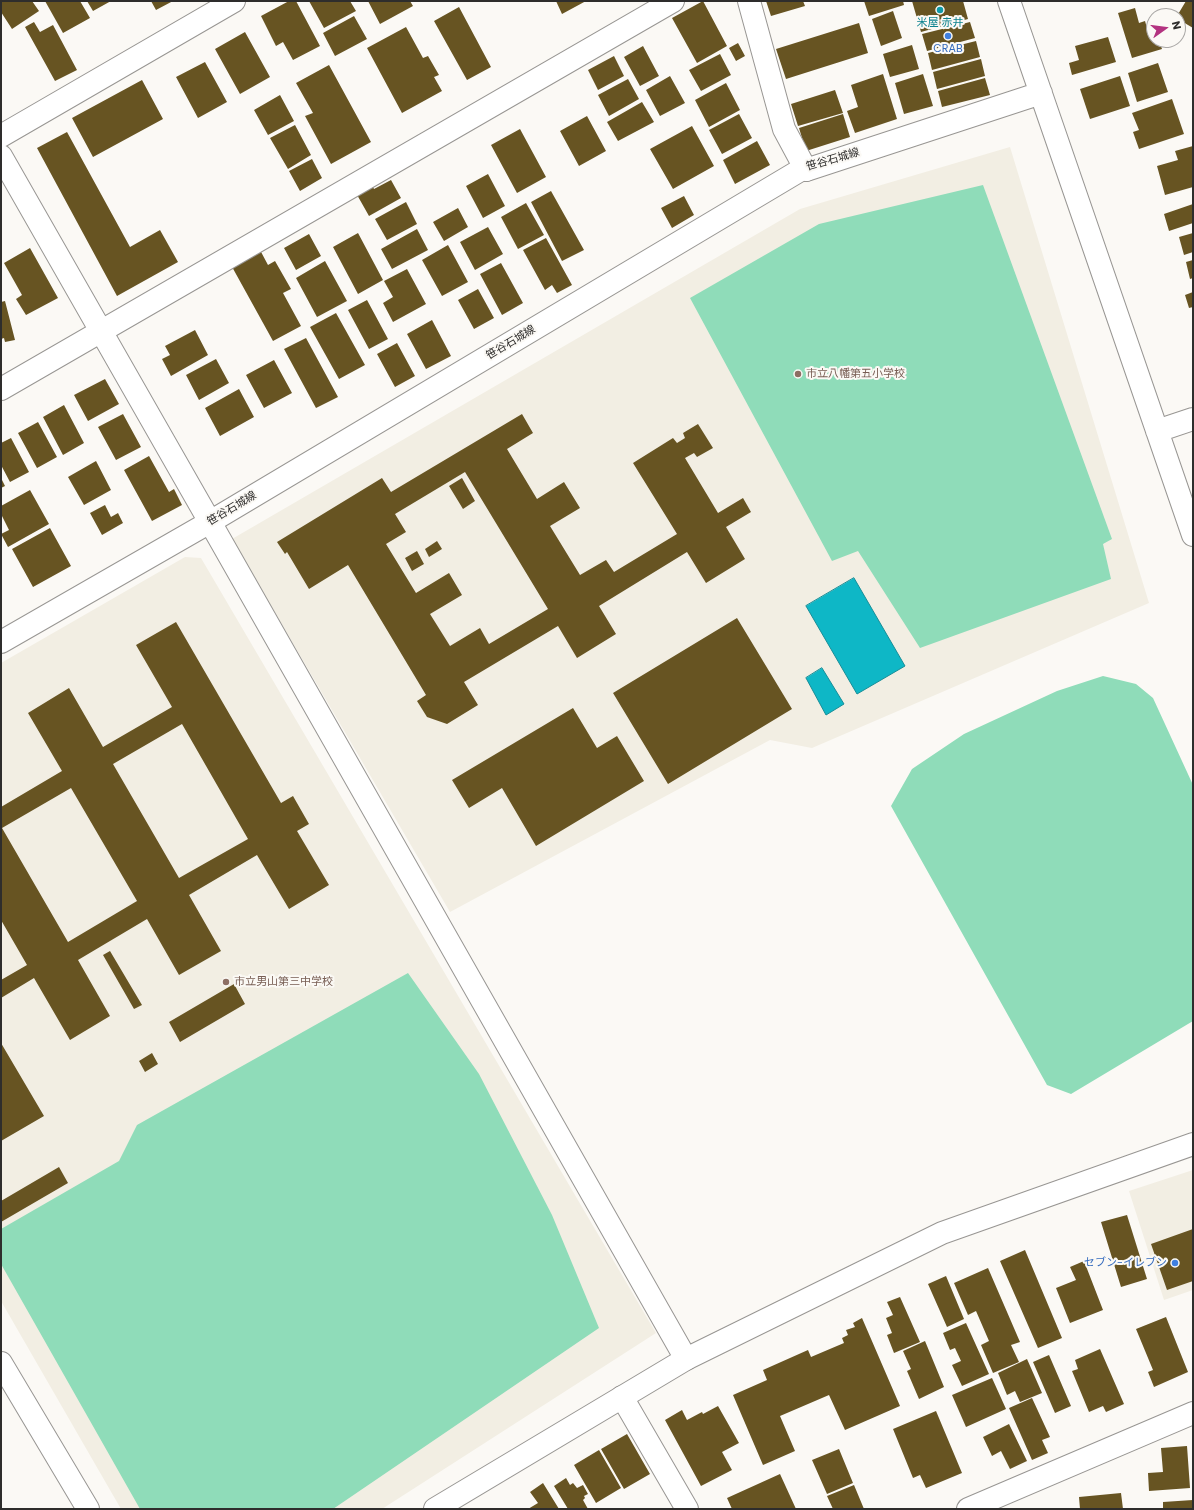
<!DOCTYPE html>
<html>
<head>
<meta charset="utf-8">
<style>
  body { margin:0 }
  #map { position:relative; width:1194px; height:1510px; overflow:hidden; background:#fbf9f5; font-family:Poppins,sans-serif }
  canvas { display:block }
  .frame { position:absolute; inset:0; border:2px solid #2e2d2c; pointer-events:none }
  .north { position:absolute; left:1146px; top:8px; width:40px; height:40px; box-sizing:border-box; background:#fbf9f5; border:1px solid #a9a7a5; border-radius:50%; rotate:76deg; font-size:11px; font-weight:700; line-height:16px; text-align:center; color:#2e2d2c }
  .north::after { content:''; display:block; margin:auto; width:14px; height:18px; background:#b33380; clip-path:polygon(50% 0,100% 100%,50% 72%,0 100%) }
</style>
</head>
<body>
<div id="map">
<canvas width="1194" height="1510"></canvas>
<div class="frame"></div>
<div class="north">N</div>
</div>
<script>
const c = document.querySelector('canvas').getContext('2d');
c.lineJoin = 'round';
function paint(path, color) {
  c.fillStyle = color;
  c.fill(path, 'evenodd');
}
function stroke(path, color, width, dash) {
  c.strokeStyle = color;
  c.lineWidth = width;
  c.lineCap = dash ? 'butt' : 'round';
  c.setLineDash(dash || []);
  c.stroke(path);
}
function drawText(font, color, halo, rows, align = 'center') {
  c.font = font + ' Poppins,"Noto Sans JP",sans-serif';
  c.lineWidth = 4;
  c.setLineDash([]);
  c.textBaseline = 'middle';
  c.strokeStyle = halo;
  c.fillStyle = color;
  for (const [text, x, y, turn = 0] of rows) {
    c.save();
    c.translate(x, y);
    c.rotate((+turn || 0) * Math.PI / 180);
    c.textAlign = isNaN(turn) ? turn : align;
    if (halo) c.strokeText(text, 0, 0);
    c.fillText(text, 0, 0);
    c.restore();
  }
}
paint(new Path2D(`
  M 1010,147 L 1149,603 L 812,748 L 770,740 L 450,912 L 232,539 L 800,209 Z
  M 185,557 L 201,558 L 656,1333 L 382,1509 L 121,1509 L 1,1301 L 1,663 Z
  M 1193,1170 L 1193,1290 L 1164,1300 L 1129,1191 Z`), '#f2eee3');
paint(new Path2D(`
  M 983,185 L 1112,539 L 1103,544 L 1111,579 L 920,648 L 858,551 L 832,561 L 690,298 L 819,224 Z
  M 1103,676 L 1136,684 L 1153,698 L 1193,785 L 1193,1021 L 1071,1094 L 1047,1085 L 891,806 L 912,769 L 964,734 L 1057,691 Z
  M 408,973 L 479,1074 L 552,1215 L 599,1328 L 333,1509 L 140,1509 L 1,1264 L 1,1229 L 119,1161 L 137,1125 Z`), '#8fdcb9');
const water = new Path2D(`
  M 854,578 L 905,666 L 857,694 L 806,606 Z
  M 822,668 L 844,704 L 826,715 L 806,678 Z`);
paint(water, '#0eb7c6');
stroke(water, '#188e98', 1);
paint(new Path2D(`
  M 1,1 L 32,1 L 39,11 L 12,29 L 1,12 Z
  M 45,1 L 80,1 L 90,18 L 63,33 Z
  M 87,1 L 111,1 L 93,11 Z
  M 151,1 L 173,1 L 156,10 Z
  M 289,1 L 296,1 L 320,46 L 293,60 L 283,42 L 276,46 L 261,16 Z
  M 309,1 L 350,1 L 356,11 L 324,28 Z
  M 368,1 L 410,1 L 413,6 L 380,24 Z
  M 556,1 L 586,1 L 562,14 Z
  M 703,1 L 727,46 L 697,63 L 672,18 Z
  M 766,1 L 803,1 L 805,6 L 771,16 Z
  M 864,1 L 903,1 L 904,5 L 869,16 Z
  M 912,1 L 963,1 L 968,19 L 921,32 Z
  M 1186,1 L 1193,1 L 1193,28 L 1178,19 L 1177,16 Z
  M 459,7 L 491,67 L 467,80 L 434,21 Z
  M 1135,8 L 1139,23 L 1145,21 L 1147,28 L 1154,27 L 1154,40 L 1159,40 L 1162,49 L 1132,58 L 1118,13 Z
  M 893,11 L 902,38 L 881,46 L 872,19 Z
  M 354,16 L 367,39 L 335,56 L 323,33 Z
  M 34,22 L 40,32 L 53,25 L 77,70 L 55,81 L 25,27 Z
  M 970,22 L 975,38 L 927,51 L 922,34 Z
  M 859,23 L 868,53 L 786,79 L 776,49 Z
  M 406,27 L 423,58 L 428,56 L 439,75 L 434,77 L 442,91 L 402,113 L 367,48 Z
  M 245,32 L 270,77 L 240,94 L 215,49 Z
  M 1108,37 L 1116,62 L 1072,75 L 1069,63 L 1079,60 L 1075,46 Z
  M 976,41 L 980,57 L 932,70 L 928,53 Z
  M 738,43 L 745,56 L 736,61 L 729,48 Z
  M 912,45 L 919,69 L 890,77 L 883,54 Z
  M 643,46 L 659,76 L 640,86 L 624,57 Z
  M 720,54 L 731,75 L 701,91 L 689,70 Z
  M 614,56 L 624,76 L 598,90 L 588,70 Z
  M 981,59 L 985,76 L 937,89 L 933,72 Z
  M 205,62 L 227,102 L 198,118 L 176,77 Z
  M 1158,63 L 1168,92 L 1137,102 L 1128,73 Z
  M 329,65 L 371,142 L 331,164 L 305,116 L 313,113 L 296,83 Z
  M 883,74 L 897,119 L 855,133 L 847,111 L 858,107 L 851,85 Z
  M 923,74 L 933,106 L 904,114 L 895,83 Z
  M 670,76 L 685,103 L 660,116 L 646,90 Z
  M 1120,76 L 1130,106 L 1090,119 L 1080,89 Z
  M 985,78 L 990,95 L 942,107 L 938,91 Z
  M 628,79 L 639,99 L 609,116 L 598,95 Z
  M 142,80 L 163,119 L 93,157 L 72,118 Z
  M 726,83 L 740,110 L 709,127 L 695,100 Z
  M 835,90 L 843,113 L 798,126 L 791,104 Z
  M 280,95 L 294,121 L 268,135 L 254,110 Z
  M 1172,99 L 1184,134 L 1139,149 L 1133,132 L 1139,130 L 1132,113 Z
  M 642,102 L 654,122 L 618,141 L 607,122 Z
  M 739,114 L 752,138 L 722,154 L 709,130 Z
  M 843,114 L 850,137 L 806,151 L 799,128 Z
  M 587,116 L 606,151 L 579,166 L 560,131 Z
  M 295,125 L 311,155 L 288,169 L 270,138 Z
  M 692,126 L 714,166 L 673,189 L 650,149 Z
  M 520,129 L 546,177 L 517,193 L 491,145 Z
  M 67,132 L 130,247 L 160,230 L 178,262 L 117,296 L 37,148 Z
  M 757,141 L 770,165 L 735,184 L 723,160 Z
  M 1193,146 L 1193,187 L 1165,195 L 1157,166 L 1178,160 L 1175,151 Z
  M 312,159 L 322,178 L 300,191 L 289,171 Z
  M 488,174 L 505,206 L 483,218 L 466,186 Z
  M 391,180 L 401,198 L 369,216 L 356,193 L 372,185 L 374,189 Z
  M 551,191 L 584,250 L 562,261 L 531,202 Z
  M 684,196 L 694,215 L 672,228 L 661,208 Z
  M 406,202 L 417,224 L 387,240 L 375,219 Z
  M 526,203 L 544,235 L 518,249 L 501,217 Z
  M 1193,204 L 1193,223 L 1169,231 L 1164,214 Z
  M 458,208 L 468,227 L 444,241 L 433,222 Z
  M 488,227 L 503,254 L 475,270 L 460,242 Z
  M 417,229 L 428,250 L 392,269 L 381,249 Z
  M 358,233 L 383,280 L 358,294 L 333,247 Z
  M 1193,233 L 1193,252 L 1184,255 L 1179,237 Z
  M 309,234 L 321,256 L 296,270 L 284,248 Z
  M 546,238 L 572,285 L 557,293 L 552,285 L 545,290 L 523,250 Z
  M 448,245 L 468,282 L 442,296 L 422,260 Z
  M 30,248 L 58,298 L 26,315 L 16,299 L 22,295 L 4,263 Z
  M 260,250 L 268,265 L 275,261 L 291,289 L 283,293 L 301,326 L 273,341 L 231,265 Z
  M 1193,260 L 1193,278 L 1190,279 L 1186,262 Z
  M 325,261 L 347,301 L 317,317 L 296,278 Z
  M 501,263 L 523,303 L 502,315 L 480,274 Z
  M 407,269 L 426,304 L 393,322 L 383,303 L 393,297 L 384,281 Z
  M 478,289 L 494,318 L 474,329 L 458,300 Z
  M 1193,292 L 1193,307 L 1189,308 L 1185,295 Z
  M 367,300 L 388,339 L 369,349 L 348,310 Z
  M 5,301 L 15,340 L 5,342 L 4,338 L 1,339 L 1,302 Z
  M 336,313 L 365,365 L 339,379 L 310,327 Z
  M 432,320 L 451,356 L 426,369 L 407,334 Z
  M 195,330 L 208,355 L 171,376 L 162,359 L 170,355 L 165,346 Z
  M 306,338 L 338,397 L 316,408 L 284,349 Z
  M 397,343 L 415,376 L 395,387 L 377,354 Z
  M 216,359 L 229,383 L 199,400 L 186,375 Z
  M 274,360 L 292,393 L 264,408 L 246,375 Z
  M 105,379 L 119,404 L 88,421 L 74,395 Z
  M 239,389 L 254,417 L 220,436 L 205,408 Z
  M 64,405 L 84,443 L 63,455 L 43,417 Z
  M 123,414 L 141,447 L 116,460 L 98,427 Z
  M 522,414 L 533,433 L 507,449 L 537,499 L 564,482 L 580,508 L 550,526 L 580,575 L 606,560 L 614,572 L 677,534 L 633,463 L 673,438 L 677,443 L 685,438 L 683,433 L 698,424 L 713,448 L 697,457 L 694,453 L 685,458 L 718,513 L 743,498 L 751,512 L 726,527 L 745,559 L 706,583 L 687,552 L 599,606 L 616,634 L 577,658 L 558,626 L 464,682 L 478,705 L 447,724 L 427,717 L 417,701 L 426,695 L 348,565 L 309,589 L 287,552 L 285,554 L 277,542 L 382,478 L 391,492 ZM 465,472 L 548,609 L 489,644 L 480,628 L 450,646 L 430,614 L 462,595 L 449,573 L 416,593 L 386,544 L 406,532 L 395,514 Z
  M 38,422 L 57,457 L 37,468 L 18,433 Z
  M 11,438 L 29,472 L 10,482 L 1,465 L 1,443 Z
  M 149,456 L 169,492 L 174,489 L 182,505 L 152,521 L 124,470 Z
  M 96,461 L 111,490 L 84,505 L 68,477 Z
  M 1,478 L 5,486 L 1,488 Z
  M 462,478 L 475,501 L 463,509 L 449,486 Z
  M 30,490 L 49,524 L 8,547 L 1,534 L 9,530 L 1,514 L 1,506 Z
  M 105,505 L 111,517 L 118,513 L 123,523 L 102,535 L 90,513 Z
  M 50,528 L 71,566 L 33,587 L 12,549 Z
  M 437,541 L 442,549 L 429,557 L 425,549 Z
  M 417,551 L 424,564 L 412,571 L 405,558 Z
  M 737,618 L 792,709 L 668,784 L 613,693 Z
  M 176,622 L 281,803 L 293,796 L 309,824 L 297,831 L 329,885 L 289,909 L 257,855 L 189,895 L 221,951 L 179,975 L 147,919 L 78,960 L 110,1016 L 70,1040 L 34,978 L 1,998 L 1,980 L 27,965 L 1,920 L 1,807 L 62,771 L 28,713 L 69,688 L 103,747 L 172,707 L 136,645 ZM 182,724 L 248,839 L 179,878 L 113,764 ZM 71,788 L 137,901 L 68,942 L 2,828 Z
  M 573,708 L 597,748 L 617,736 L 644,781 L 536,846 L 502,788 L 469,808 L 452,780 Z
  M 110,951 L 142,1005 L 134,1009 L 103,955 Z
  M 234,984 L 245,1004 L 180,1042 L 169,1022 Z
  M 1,1043 L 44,1116 L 1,1141 Z
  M 152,1053 L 158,1064 L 145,1072 L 139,1061 Z
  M 59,1167 L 68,1183 L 1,1222 L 1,1201 Z
  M 1127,1215 L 1147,1279 L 1121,1287 L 1101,1222 Z
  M 1193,1229 L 1193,1281 L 1167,1290 L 1151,1244 Z
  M 1025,1250 L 1062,1338 L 1038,1348 L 1000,1261 Z
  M 1084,1261 L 1103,1310 L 1070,1323 L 1056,1288 L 1076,1280 L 1070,1267 Z
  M 988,1268 L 1020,1342 L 1011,1345 L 1019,1362 L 993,1373 L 981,1345 L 989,1341 L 976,1311 L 968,1315 L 954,1283 Z
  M 946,1276 L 964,1319 L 947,1327 L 928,1284 Z
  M 900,1297 L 920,1342 L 894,1353 L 887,1335 L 892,1333 L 886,1318 L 893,1315 L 887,1302 Z
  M 1166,1317 L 1188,1372 L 1154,1387 L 1148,1372 L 1153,1370 L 1136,1329 Z
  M 862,1318 L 900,1406 L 845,1430 L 829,1395 L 780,1416 L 795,1451 L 763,1465 L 733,1395 L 767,1380 L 763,1370 L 808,1350 L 811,1357 L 844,1343 L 842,1338 L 848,1335 L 846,1330 L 855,1327 L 853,1323 Z
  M 966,1323 L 989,1374 L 962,1386 L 952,1365 L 961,1361 L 955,1348 L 950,1350 L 943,1333 Z
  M 925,1341 L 944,1387 L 919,1399 L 907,1371 L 911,1369 L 903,1351 Z
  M 1100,1349 L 1124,1404 L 1106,1412 L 1103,1406 L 1089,1412 L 1072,1371 L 1078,1369 L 1075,1360 Z
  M 1049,1355 L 1071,1406 L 1055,1413 L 1033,1362 Z
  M 1027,1359 L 1042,1393 L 1020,1402 L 1015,1391 L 1007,1395 L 998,1373 Z
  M 992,1378 L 1006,1409 L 966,1427 L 952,1395 Z
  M 1032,1398 L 1050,1437 L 1042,1440 L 1048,1453 L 1032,1460 L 1009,1408 Z
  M 718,1406 L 739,1443 L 722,1452 L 732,1470 L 701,1486 L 665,1420 L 682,1410 L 687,1420 L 702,1412 L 703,1414 Z
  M 936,1411 L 962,1473 L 926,1488 L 920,1475 L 913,1478 L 893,1429 Z
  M 1009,1424 L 1027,1461 L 1010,1469 L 1001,1451 L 992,1456 L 983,1437 Z
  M 627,1434 L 650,1474 L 624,1489 L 601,1449 Z
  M 1187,1446 L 1190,1488 L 1149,1491 L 1148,1473 L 1163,1472 L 1161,1448 Z
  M 839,1449 L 853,1483 L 827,1494 L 812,1460 Z
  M 599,1450 L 621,1488 L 596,1503 L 574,1465 Z
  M 780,1474 L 796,1509 L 732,1509 L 727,1498 Z
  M 566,1478 L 570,1485 L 573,1483 L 577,1488 L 583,1485 L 588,1494 L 584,1496 L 585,1498 L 583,1500 L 588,1509 L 568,1509 L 554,1486 Z
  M 543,1483 L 559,1509 L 528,1509 L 538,1503 L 530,1492 Z
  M 854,1485 L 864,1509 L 833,1509 L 827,1496 Z
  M 1121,1493 L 1123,1509 L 1080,1509 L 1079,1497 Z
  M 1193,1500 L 1193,1509 L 1163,1509 L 1163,1502 Z`), '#675422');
const street = new Path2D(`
  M 749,1 L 784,129 L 806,170
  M 1,136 L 234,1
  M 1,389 L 673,1
  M 210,522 L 686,1359
  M 622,1397 L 687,1509
  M 968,1509 L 1193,1413`);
const secondary = new Path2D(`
  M 1009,1 L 1193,535
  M 1,156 L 210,522
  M 1157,431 L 1193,419
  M 1,642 L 210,522 L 804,168 L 806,170 L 1041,93
  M 1,1363 L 88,1509
  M 435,1509 L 686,1359 L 942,1233 L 1193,1144`);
stroke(street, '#989693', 24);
stroke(secondary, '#989693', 24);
stroke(street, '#fff', 22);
stroke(secondary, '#fff', 22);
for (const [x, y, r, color] of [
  [940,10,4,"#0f9aa8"],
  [948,36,4,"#3f7fe0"],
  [798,374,4,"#8d6e63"],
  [226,982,4,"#8d6e63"],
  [1175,1263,4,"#3f7fe0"]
]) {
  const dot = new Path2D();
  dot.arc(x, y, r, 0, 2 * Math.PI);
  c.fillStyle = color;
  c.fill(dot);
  stroke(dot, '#fbf9f5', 1.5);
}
drawText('11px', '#0d838f', '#fbf9f5', [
  ["米屋 赤井",940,23]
]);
drawText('11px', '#366cbe', '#fbf9f5', [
  ["CRAB",948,49],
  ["セブン-イレブン",1167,1263,"right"]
]);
drawText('11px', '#2e2d2c', '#fbf9f5', [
  ["笹谷石城線",833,160,-16],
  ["笹谷石城線",511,343,-31],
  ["笹谷石城線",232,509,-31]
]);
drawText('11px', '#785e54', '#fbf9f5', [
  ["市立八幡第五小学校",806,374],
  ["市立男山第三中学校",234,982]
], 'left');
</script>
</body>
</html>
